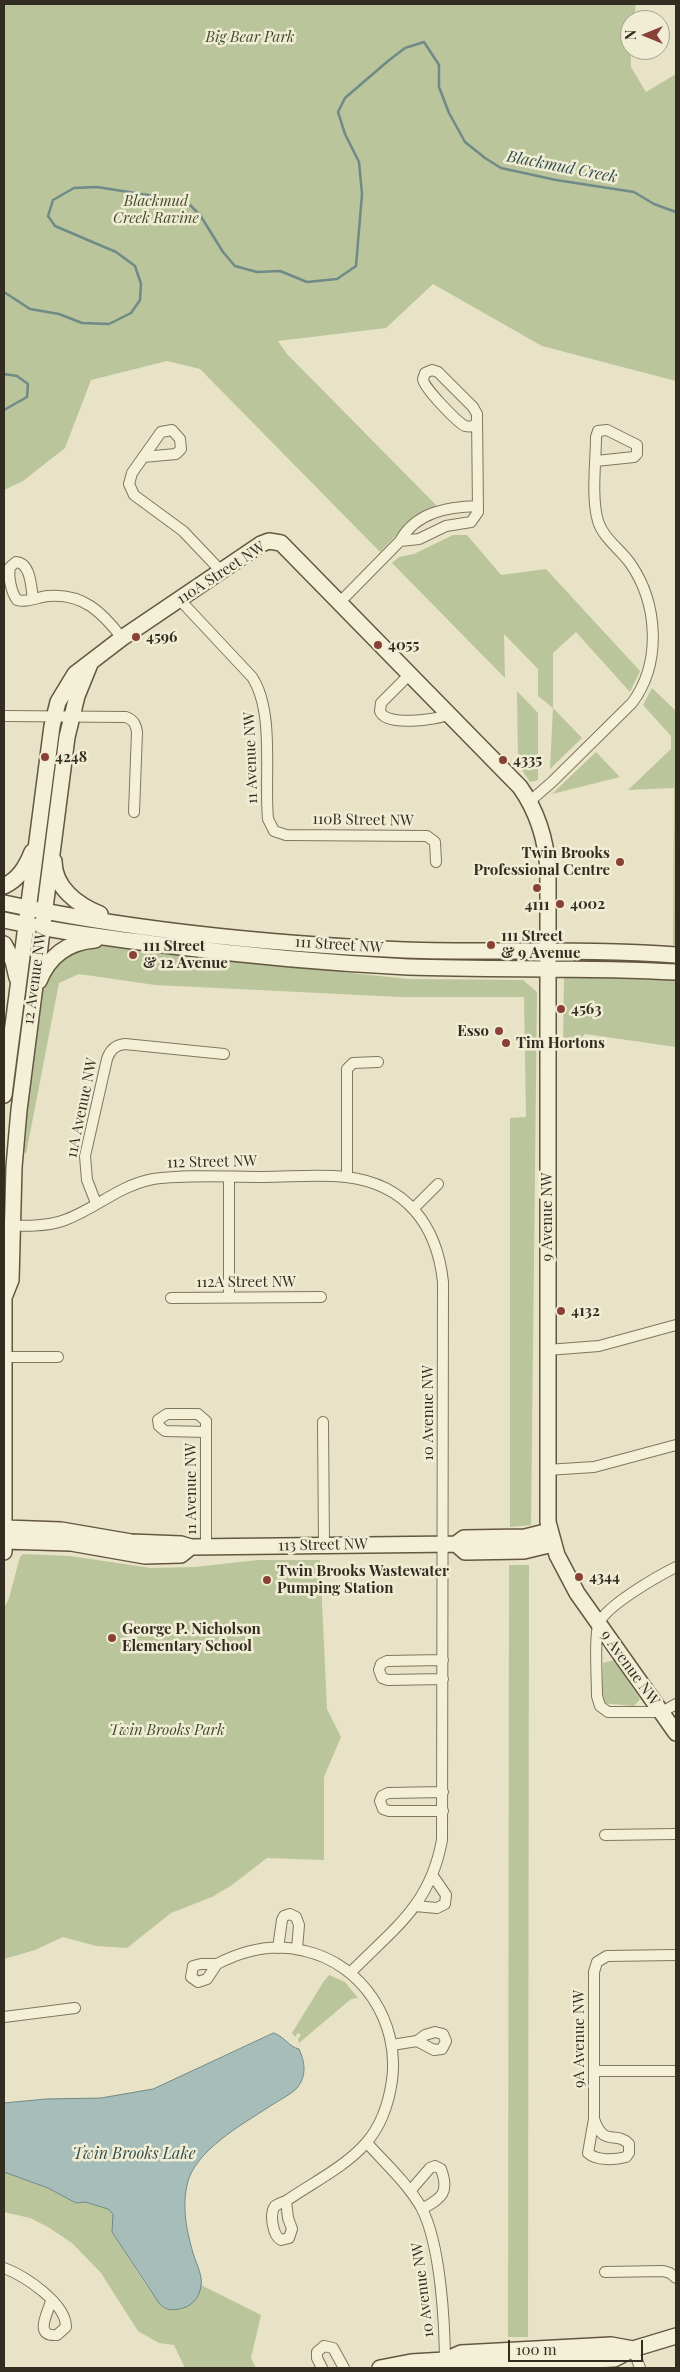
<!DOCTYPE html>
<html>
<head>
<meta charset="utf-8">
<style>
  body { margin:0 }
  #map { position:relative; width:680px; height:2372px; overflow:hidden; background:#e8e3c6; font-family:"Playfair Display",serif }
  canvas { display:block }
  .frame { position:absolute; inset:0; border:5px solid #332c20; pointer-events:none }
  .north { position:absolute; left:620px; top:10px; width:50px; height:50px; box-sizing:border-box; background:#f1edd5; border:1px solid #a5a08d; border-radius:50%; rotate:270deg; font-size:14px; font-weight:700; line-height:20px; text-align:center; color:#332c20 }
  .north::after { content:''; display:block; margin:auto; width:18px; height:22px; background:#894136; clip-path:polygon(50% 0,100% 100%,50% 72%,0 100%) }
  .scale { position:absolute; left:508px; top:2340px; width:135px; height:22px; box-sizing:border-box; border:2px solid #332c20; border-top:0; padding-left:6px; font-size:15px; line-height:18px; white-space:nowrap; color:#332c20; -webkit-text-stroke:4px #f1edd5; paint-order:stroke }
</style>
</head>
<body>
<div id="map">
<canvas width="680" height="2372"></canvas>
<div class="frame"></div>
<div class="north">N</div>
<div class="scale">100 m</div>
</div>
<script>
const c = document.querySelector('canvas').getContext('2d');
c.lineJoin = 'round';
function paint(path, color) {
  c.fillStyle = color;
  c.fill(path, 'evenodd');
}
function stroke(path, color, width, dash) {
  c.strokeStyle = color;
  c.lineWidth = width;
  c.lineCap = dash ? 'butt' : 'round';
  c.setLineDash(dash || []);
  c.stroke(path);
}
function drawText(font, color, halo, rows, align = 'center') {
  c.font = font + ' "Playfair Display",serif';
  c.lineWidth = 5;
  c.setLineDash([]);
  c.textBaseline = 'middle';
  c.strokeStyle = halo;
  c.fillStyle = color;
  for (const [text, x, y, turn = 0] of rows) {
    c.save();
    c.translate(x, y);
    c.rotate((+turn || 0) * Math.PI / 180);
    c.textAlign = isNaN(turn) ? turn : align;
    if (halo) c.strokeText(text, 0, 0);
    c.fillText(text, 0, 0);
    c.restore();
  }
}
paint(new Path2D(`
  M 4,4 L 636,4 L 634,20 L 630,20 L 631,67 L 646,92 L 676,74 L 676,381 L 542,346 L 433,284 L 386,328 L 278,341 L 287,354 L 437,506 L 405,526 L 380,552 L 200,369 L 167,361 L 91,380 L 65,448 L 23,481 L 4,490 Z
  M 453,535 L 467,535 L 501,575 L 546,569 L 640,671 L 630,692 L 576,632 L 553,653 L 553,708 L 582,738 L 550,769 L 553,708 L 538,696 L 538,669 L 504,634 L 505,678 L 392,563 L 399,557 L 414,554 Z
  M 652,688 L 676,711 L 676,945 L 673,945 L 674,788 L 628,790 L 671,749 L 671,736 L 643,705 Z
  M 517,691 L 538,713 L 538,780 L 530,782 L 518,764 Z
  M 596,752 L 620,777 L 552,794 Z
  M 85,946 L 115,946 L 218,959 L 408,979 L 523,980 L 537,992 L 531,1525 L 510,1527 L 510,1118 L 526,1117 L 524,997 L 401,997 L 155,985 L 79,974 L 59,983 L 26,1154 L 20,1145 L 36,1011 L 50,968 L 65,953 Z
  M 564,973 L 676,979 L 676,1047 L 585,1034 L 577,1042 L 563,1051 Z
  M 23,1554 L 70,1556 L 151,1568 L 195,1567 L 258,1560 L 320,1560 L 327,1709 L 341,1737 L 324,1777 L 324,1860 L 267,1858 L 232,1885 L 212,1897 L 171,1913 L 127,1948 L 96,1946 L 63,1937 L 35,1950 L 4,1959 L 4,1608 L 9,1598 L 20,1557 Z
  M 509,1565 L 529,1565 L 528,2337 L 508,2337 Z
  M 614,1660 L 640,1699 L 634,1706 L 601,1703 L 603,1663 Z
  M 329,1975 L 345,1982 L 358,1998 L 351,1999 L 299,2043 L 298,2039 L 301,2035 L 298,2033 L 295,2037 L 292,2033 L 324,1981 Z
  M 4,2172 L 48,2188 L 76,2203 L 85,2202 L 108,2209 L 113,2214 L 112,2232 L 146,2285 L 164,2308 L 196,2299 L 201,2285 L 261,2315 L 251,2358 L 256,2368 L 185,2368 L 174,2345 L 159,2343 L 138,2331 L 101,2273 L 72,2243 L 48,2227 L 30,2218 L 4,2212 Z`), '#bac59b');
const water = new Path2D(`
  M 274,2033 C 285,2037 289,2047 299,2049 C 305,2062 307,2076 297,2088 C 291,2094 282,2099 275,2103 C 248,2121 201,2146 189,2178 C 181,2202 186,2229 193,2253 C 196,2263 203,2276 201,2286 C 199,2299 191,2307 179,2309 C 169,2311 165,2309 159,2303 L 112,2232 L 113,2214 L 108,2209 L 85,2202 L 76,2203 L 48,2188 L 4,2172 L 4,2103 L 46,2099 L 101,2098 L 153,2089 Z`);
paint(water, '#a7bdb9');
stroke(water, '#6f8a87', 1);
stroke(new Path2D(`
  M 4,292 L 30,309 L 59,314 L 82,323 L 109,324 L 131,313 L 140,300 L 141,284 L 135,266 L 116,252 L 55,226 L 48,216 L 53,200 L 74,188 L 97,187 L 186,201 L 200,215 L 223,252 L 235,266 L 257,272 L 280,271 L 307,282 L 337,279 L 356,266 L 362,194 L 359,162 L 345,134 L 338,112 L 345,98 L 388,61 L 405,48 L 424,42 L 439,65 L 439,87 L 449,113 L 465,142 L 485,158 L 501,168 L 556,180 L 634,192 L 654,204 L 676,212
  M 4,374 L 17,376 L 28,384 L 27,397 L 4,410`), '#6f8a87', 2.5);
const street = new Path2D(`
  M 143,457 L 176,454 L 181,449 L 180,439 L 172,430 L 161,432 L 132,473 L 129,484 L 134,495 L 183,531 L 221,571
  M 400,541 L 419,539 L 446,526 L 471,522 L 478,512 L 477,414 L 473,407 L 438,372 L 432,370 L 425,373 L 423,379 C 423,387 457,422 465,426 C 469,427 470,427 473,426 L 477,423
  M 33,599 C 31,587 31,563 16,562 L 10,567 C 8,576 11,592 17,600 C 27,603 38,597 48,596 C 83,593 102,612 122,638
  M 179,599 L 252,677 C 275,712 264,777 268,819 L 274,831 L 286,835 L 427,836 L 435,842 L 436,862
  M 340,602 L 400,541 C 416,512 447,507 478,506
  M 410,674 L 381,703 L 380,711 C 385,727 437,720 450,714
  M 4,716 L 126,717 C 134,720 136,725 137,732 L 134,812
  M 529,802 L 552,782 L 632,703 C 662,663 658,603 630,563 C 620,549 603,538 598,521 C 591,497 596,462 596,437 L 598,431 L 607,430 L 637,445 L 637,454 L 634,457 L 596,461
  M 229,1177 L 229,1297
  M 347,1177 L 347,1069 L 353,1063 L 378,1062
  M 96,1203 L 87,1180 L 85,1156 L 107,1059 C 110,1050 115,1045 125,1044 L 224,1054
  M 414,1208 L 438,1184
  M 4,1225 C 24,1226 46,1227 65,1220 C 97,1208 118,1186 153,1179 C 189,1174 227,1177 263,1177 C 290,1177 319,1174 346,1177 C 406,1184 437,1225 443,1282 L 442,1840 C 430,1906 394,1928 350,1973
  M 171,1298 L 321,1297
  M 547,1350 L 599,1346 L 676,1325
  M 4,1357 L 58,1357
  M 323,1422 L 324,1545
  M 206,1432 L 165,1431 L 159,1426 L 158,1420 L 167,1414 L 198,1414 L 206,1421 L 206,1547
  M 547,1470 L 594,1467 L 676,1445
  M 676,1567 C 658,1576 607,1605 599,1623 C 594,1633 597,1681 597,1696 L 600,1706 L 608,1712 L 662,1712 L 676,1704
  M 443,1660 L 387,1661 L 381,1664 L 379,1670 L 382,1678 L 388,1680 L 443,1679
  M 443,1792 L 388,1793 L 382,1796 L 380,1801 L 383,1809 L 389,1811 L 443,1811
  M 605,1835 L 676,1834
  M 415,1906 L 437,1908 L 445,1904 L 446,1895 L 433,1876
  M 278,1948 L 282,1920 L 284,1916 L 290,1914 L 296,1917 L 299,1925 L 297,1949
  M 201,1964 L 217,1964 L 207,1979 L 198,1982 L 191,1977 L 193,1966 Z
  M 217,1964 C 244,1950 275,1943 305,1951 C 363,1964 400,2023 392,2080 C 389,2102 381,2126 366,2143 C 345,2167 312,2183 286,2201 L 288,2218 L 292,2229 L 289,2238 L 281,2240 C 273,2236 269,2214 275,2206 C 278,2204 283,2202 286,2201
  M 4,2017 L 75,2008
  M 435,2032 L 443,2034 L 446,2041 L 442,2049 L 434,2050 L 417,2041 L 425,2035 Z
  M 392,2045 L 417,2041
  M 594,2071 L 676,2071
  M 594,2119 C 604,2148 615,2130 629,2144 L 629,2153 L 626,2157 C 615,2160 597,2161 588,2153 L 594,2119 L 594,1972 L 597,1962 L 607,1956 L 676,1955
  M 367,2143 C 385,2163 407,2183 421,2207 C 441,2244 445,2325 445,2368
  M 410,2191 L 430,2168 L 435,2166 L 441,2169 C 450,2194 441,2198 422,2209
  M 4,2268 C 25,2276 66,2303 66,2327 L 57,2335 C 33,2337 48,2313 51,2301
  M 605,2272 L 663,2271 L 670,2273 L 676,2278
  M 633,2349 L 640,2368
  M 322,2368 L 317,2358 L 317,2352 L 324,2346 L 333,2348 L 344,2368`);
const secondary = new Path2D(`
  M 54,861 C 54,888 78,905 100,914
  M 4,886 C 19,879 26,867 32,852
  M 4,903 C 135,931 271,944 405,950 C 495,953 586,948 676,955
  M 4,920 C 59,932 115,939 172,946 C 250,956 329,963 408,967 C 498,970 587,967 676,972
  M 4,944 L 13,961 L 17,978
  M 39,981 C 49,956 68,942 95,940
  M 4,1095 L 52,726 L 58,702 L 75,674 L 122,638 L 261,544 L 269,541 L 281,543 L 520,787 C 537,811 546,840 548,870 L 548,1522 L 557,1555 L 577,1593 L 676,1733
  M 4,1293 L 4,1552
  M 5,1295 L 11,1280 L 14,1167 L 19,1110 L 67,737 L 77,696 L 90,664
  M 5,1528 L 61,1530 L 131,1542 L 181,1544 L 191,1547 L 456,1544 L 464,1538 L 525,1537 L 549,1531
  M 5,1541 L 71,1543 L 145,1556 L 181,1555 L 191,1547
  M 456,1544 L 465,1552 L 524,1551 L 553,1544
  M 445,2360 L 461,2366 L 614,2359 L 633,2349 L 676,2336
  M 380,2368 L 411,2362 L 445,2360 L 461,2353 L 611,2345 L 633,2349`);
stroke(street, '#81765e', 12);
stroke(secondary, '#635741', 18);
stroke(street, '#f4f0d8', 10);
stroke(secondary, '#f4f0d8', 15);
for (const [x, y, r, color] of [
  [136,637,5,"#894136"],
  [378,645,5,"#894136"],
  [45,757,5,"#894136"],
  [503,760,5,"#894136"],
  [620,862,5,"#894136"],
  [537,888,5,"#894136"],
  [560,904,5,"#894136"],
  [491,945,5,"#894136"],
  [133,955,5,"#894136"],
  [561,1009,5,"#894136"],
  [499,1031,5,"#894136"],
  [506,1043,5,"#894136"],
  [561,1311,5,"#894136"],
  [579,1577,5,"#894136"],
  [267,1580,5,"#894136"],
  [112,1638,5,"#894136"]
]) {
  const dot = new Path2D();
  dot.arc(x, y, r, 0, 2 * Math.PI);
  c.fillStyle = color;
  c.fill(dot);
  stroke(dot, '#f1edd5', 2);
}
drawText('italic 15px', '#3f4d29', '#f1edd5', [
  ["Big Bear Park",250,37],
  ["Blackmud",156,201],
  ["Creek Ravine",156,218],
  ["Twin Brooks Park",167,1730]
]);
drawText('15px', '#332c20', '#f1edd5', [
  ["110A Street NW",221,573,-33],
  ["11 Avenue NW",251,758,-92],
  ["110B Street NW",363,820,1],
  ["111 Street NW",339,945,4],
  ["12 Avenue NW",35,978,-82],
  ["11A Avenue NW",82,1108,-78],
  ["112 Street NW",212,1162,-1],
  ["9 Avenue NW",547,1217,-90],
  ["112A Street NW",246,1282],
  ["10 Avenue NW",428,1413,-90],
  ["11 Avenue NW",191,1489,-90],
  ["113 Street NW",323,1545,-1],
  ["9 Avenue NW",630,1668,54],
  ["9A Avenue NW",579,2039,-90],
  ["10 Avenue NW",423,2290,-97]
]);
drawText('bold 15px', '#332c20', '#f1edd5', [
  ["4596",146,637],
  ["4055",388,645],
  ["4248",55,757],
  ["4335",513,760],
  ["Twin Brooks",610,853,"right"],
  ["Professional Centre",610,870,"right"],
  ["4002",570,904],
  ["4111",537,905,"center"],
  ["111 Street",501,936],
  ["& 9 Avenue",501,953],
  ["111 Street",143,946],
  ["& 12 Avenue",143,963],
  ["4563",571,1009],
  ["Esso",489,1031,"right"],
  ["Tim Hortons",516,1043],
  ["4132",571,1311],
  ["Twin Brooks Wastewater",277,1571],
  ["Pumping Station",277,1588],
  ["4344",589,1577],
  ["George P. Nicholson",122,1629],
  ["Elementary School",122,1646]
], 'left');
drawText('italic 16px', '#314f51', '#f1edd5', [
  ["Blackmud Creek",562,167,11],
  ["Twin Brooks Lake",134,2154]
]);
</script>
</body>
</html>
